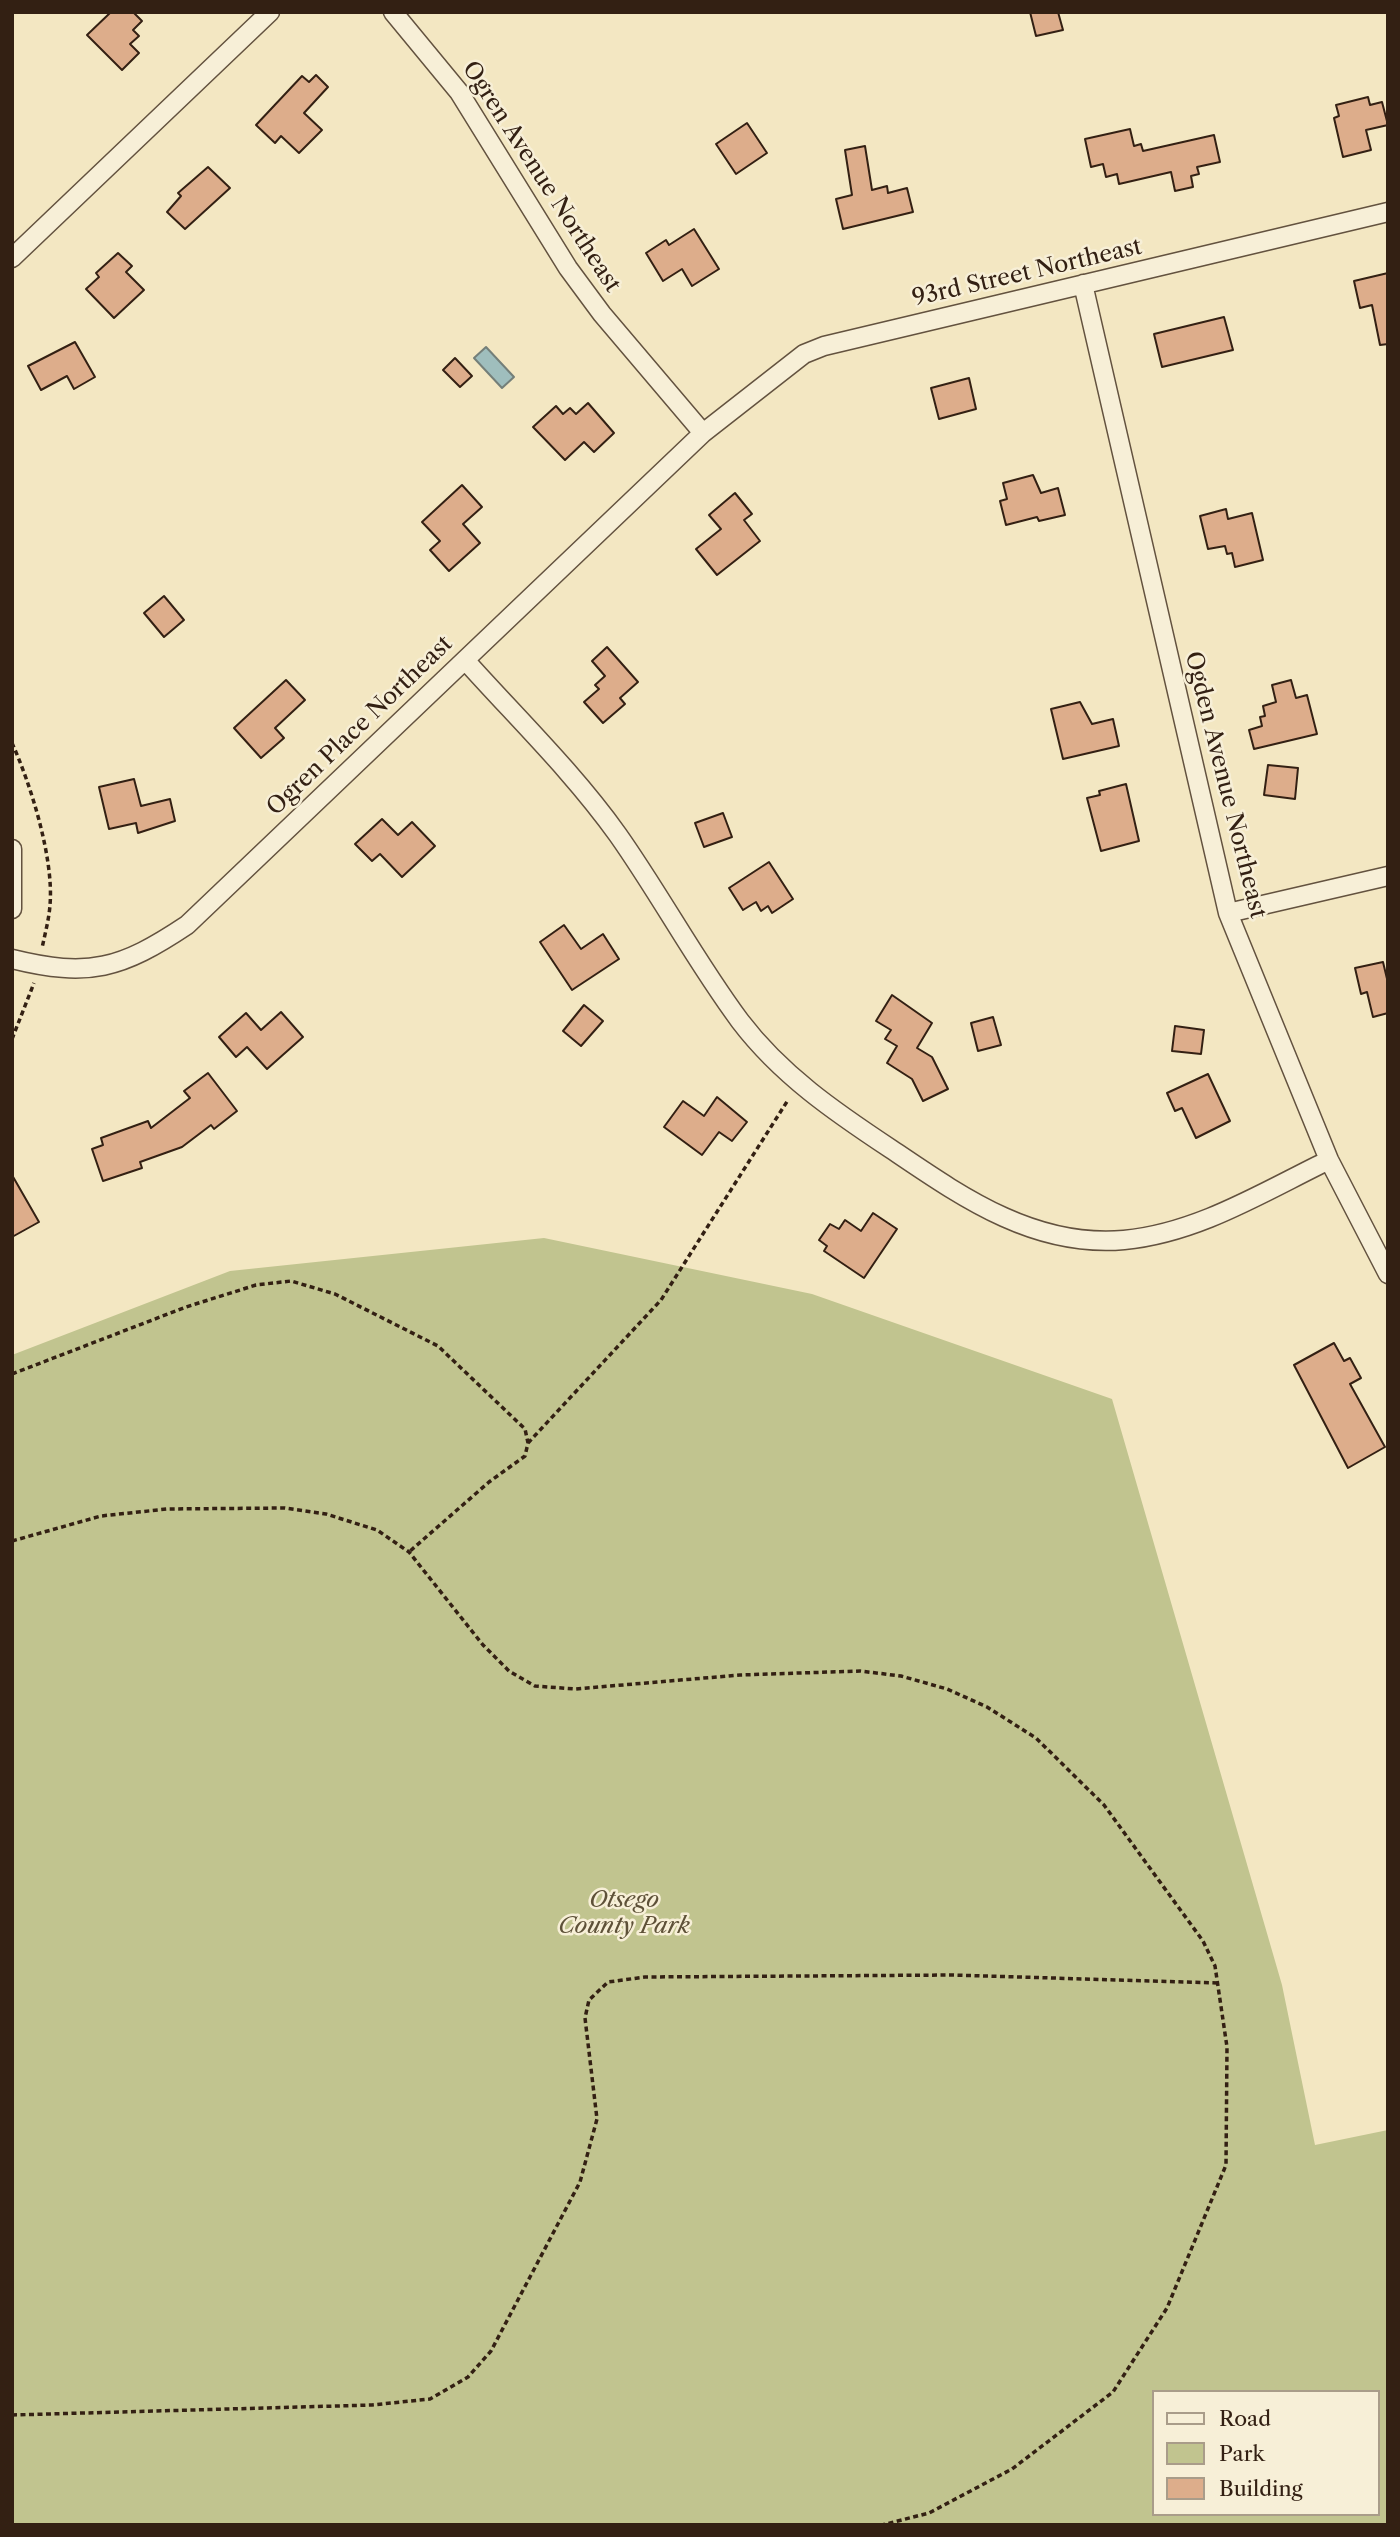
<!DOCTYPE html>
<html>
<head>
<meta charset="utf-8">
<style>
  body { margin:0 }
  #map { position:relative; width:1400px; height:2537px; overflow:hidden; background:#f3e7c2; font-family:"Libre Caslon Text",serif }
  canvas { display:block }
  .frame { position:absolute; inset:0; border:14px solid #332013; pointer-events:none }
  .legend { position:absolute; left:1152px; top:2390px; width:228px; height:126px; box-sizing:border-box; background:#f7efd7; border:2px solid #a99c89; margin:0; padding:9px 12px; list-style:none; font-size:21px; color:#332013 }
  .legend li { display:flex; align-items:center; gap:14px; height:35px }
  .legend b { width:35px; border:2px solid #a99c89 }
</style>
</head>
<body>
<div id="map">
<canvas width="1400" height="2537"></canvas>
<div class="frame"></div>
<ul class="legend">
<li><b style="height:9px;background:#f7efd7"></b>Road</li>
<li><b style="height:19px;background:#c1c48f"></b>Park</li>
<li><b style="height:19px;background:#ddad8b"></b>Building</li>
</ul>
</div>
<script>
const c = document.querySelector('canvas').getContext('2d');
c.lineJoin = 'round';
function paint(path, color) {
  c.fillStyle = color;
  c.fill(path, 'evenodd');
}
function stroke(path, color, width, dash) {
  c.strokeStyle = color;
  c.lineWidth = width;
  c.lineCap = dash ? 'butt' : 'round';
  c.setLineDash(dash || []);
  c.stroke(path);
}
function drawText(font, color, halo, rows, align = 'center') {
  c.font = font + ' "Libre Caslon Text",serif';
  c.lineWidth = 5;
  c.setLineDash([]);
  c.textBaseline = 'middle';
  c.strokeStyle = halo;
  c.fillStyle = color;
  for (const [text, x, y, turn = 0] of rows) {
    c.save();
    c.translate(x, y);
    c.rotate((+turn || 0) * Math.PI / 180);
    c.textAlign = isNaN(turn) ? turn : align;
    if (halo) c.strokeText(text, 0, 0);
    c.fillText(text, 0, 0);
    c.restore();
  }
}
paint(new Path2D(`
  M 544,1238 L 812,1294 L 1112,1399 L 1282,1985 L 1315,2145 L 1388,2130 L 1388,2525 L 12,2525 L 12,1355 L 230,1271 ZM 1153,2392 L 1377,2392 L 1377,2514 L 1153,2514 Z`), '#c1c48f');
const water = new Path2D(`
  M 486,347 L 514,377 L 502,388 L 474,358 Z`);
paint(water, '#9fbebd');
stroke(water, '#747f79', 2);
const building = new Path2D(`
  M 111,12 L 133,12 L 142,21 L 133,30 L 139,36 L 130,44 L 139,53 L 122,70 L 87,35 Z
  M 1030,12 L 1058,12 L 1063,30 L 1036,36 Z
  M 316,75 L 328,87 L 304,113 L 322,130 L 299,153 L 281,136 L 275,143 L 256,125 L 302,76 L 309,82 Z
  M 1368,97 L 1370,105 L 1382,102 L 1388,125 L 1366,130 L 1371,150 L 1343,157 L 1334,118 L 1339,116 L 1336,105 Z
  M 747,123 L 767,153 L 736,174 L 716,144 Z
  M 1130,129 L 1134,146 L 1141,144 L 1143,151 L 1214,135 L 1220,162 L 1197,167 L 1199,174 L 1191,176 L 1193,187 L 1175,191 L 1171,172 L 1119,184 L 1117,174 L 1106,177 L 1103,164 L 1091,167 L 1085,139 Z
  M 865,146 L 872,190 L 887,186 L 888,193 L 907,188 L 913,212 L 843,229 L 836,199 L 852,195 L 845,150 Z
  M 208,167 L 230,188 L 185,229 L 167,212 L 181,196 L 178,193 Z
  M 694,229 L 719,269 L 692,286 L 682,269 L 663,281 L 646,253 L 666,240 L 669,245 Z
  M 118,253 L 132,266 L 126,272 L 144,290 L 114,318 L 86,289 L 99,277 L 96,273 Z
  M 1388,273 L 1388,344 L 1380,345 L 1372,305 L 1360,308 L 1354,281 Z
  M 1224,317 L 1233,350 L 1162,367 L 1154,334 Z
  M 75,342 L 95,377 L 74,389 L 67,376 L 41,390 L 28,366 Z
  M 455,358 L 472,376 L 460,387 L 443,370 Z
  M 969,378 L 976,409 L 939,419 L 931,388 Z
  M 588,403 L 614,433 L 594,452 L 584,442 L 565,460 L 533,427 L 556,406 L 563,414 L 570,408 L 576,414 Z
  M 1033,475 L 1041,493 L 1058,488 L 1065,515 L 1039,521 L 1037,517 L 1006,525 L 1000,501 L 1007,499 L 1003,483 Z
  M 462,485 L 482,507 L 463,524 L 480,543 L 449,571 L 430,550 L 440,541 L 422,522 Z
  M 735,493 L 752,514 L 744,520 L 760,541 L 717,575 L 696,549 L 721,529 L 709,515 Z
  M 1226,509 L 1228,519 L 1252,513 L 1263,560 L 1235,567 L 1232,553 L 1227,554 L 1225,546 L 1208,549 L 1200,516 Z
  M 164,596 L 184,620 L 164,637 L 144,613 Z
  M 607,647 L 638,682 L 620,698 L 625,704 L 603,723 L 584,702 L 599,689 L 595,685 L 605,676 L 592,661 Z
  M 286,680 L 305,700 L 275,728 L 284,738 L 261,758 L 234,728 Z
  M 1291,680 L 1296,698 L 1307,695 L 1317,734 L 1254,749 L 1249,730 L 1262,726 L 1260,717 L 1265,716 L 1263,706 L 1276,702 L 1272,685 Z
  M 1080,702 L 1092,724 L 1113,719 L 1119,746 L 1063,759 L 1051,709 Z
  M 1268,765 L 1298,768 L 1295,799 L 1264,795 Z
  M 134,779 L 141,806 L 170,799 L 175,821 L 138,833 L 136,823 L 109,829 L 99,787 Z
  M 1126,784 L 1139,841 L 1101,851 L 1087,798 L 1100,795 L 1099,791 Z
  M 723,813 L 732,837 L 704,847 L 695,823 Z
  M 382,819 L 398,835 L 412,822 L 435,846 L 402,877 L 380,854 L 372,861 L 355,844 Z
  M 769,862 L 793,899 L 772,913 L 768,906 L 761,911 L 756,902 L 743,910 L 729,888 Z
  M 564,925 L 581,949 L 603,934 L 619,959 L 572,990 L 540,942 Z
  M 1383,962 L 1388,983 L 1388,1013 L 1373,1017 L 1367,992 L 1361,994 L 1355,968 Z
  M 892,995 L 932,1023 L 917,1048 L 932,1057 L 948,1089 L 923,1101 L 912,1079 L 887,1063 L 897,1046 L 885,1039 L 891,1030 L 876,1021 Z
  M 584,1005 L 603,1021 L 581,1046 L 563,1031 Z
  M 281,1012 L 303,1037 L 267,1069 L 247,1047 L 236,1057 L 219,1037 L 246,1013 L 261,1030 Z
  M 993,1017 L 1001,1045 L 978,1051 L 971,1023 Z
  M 1175,1026 L 1204,1030 L 1201,1054 L 1172,1051 Z
  M 208,1073 L 237,1111 L 214,1129 L 211,1125 L 182,1147 L 140,1162 L 142,1168 L 103,1181 L 92,1149 L 103,1145 L 101,1138 L 148,1121 L 151,1128 L 190,1098 L 184,1091 Z
  M 1208,1074 L 1230,1121 L 1196,1138 L 1182,1108 L 1175,1111 L 1167,1093 Z
  M 717,1097 L 747,1122 L 732,1141 L 719,1132 L 702,1155 L 664,1127 L 683,1101 L 704,1116 Z
  M 12,1175 L 39,1222 L 12,1237 Z
  M 873,1213 L 897,1229 L 864,1278 L 824,1251 L 827,1246 L 819,1240 L 830,1224 L 839,1229 L 845,1220 L 861,1231 Z
  M 1334,1343 L 1344,1361 L 1350,1358 L 1361,1378 L 1350,1384 L 1385,1447 L 1348,1468 L 1294,1365 Z`);
paint(building, '#ddad8b');
stroke(building, '#332013', 2);
const minor = new Path2D(`
  M 393,12 L 459,92 L 568,268 L 602,314 L 703,433
  M 12,258 L 270,12
  M 1083,284 L 1228,913 L 1329,1160 L 1388,1274
  M 465,660 C 516,717 573,772 618,835 C 661,896 696,962 740,1021 C 781,1075 835,1112 891,1149 C 962,1197 1034,1248 1124,1240 C 1198,1233 1263,1192 1329,1160
  M 12,849 L 12,909
  M 1228,913 L 1388,876
  M 12,959 C 89,978 121,969 187,925 L 703,433 L 804,354 L 824,346 L 1388,212`);
stroke(minor, '#63523f', 21);
stroke(new Path2D(`
  M 12,743 C 31,785 54,859 50,905 C 49,919 45,934 42,948
  M 12,1039 L 34,983
  M 12,1374 L 186,1307 L 256,1285 L 291,1281 L 335,1294 L 438,1346 L 525,1429 L 528,1443 L 525,1456 L 489,1482 L 409,1552
  M 528,1443 L 661,1300 L 788,1100
  M 12,1541 L 101,1516 L 167,1509 L 285,1508 L 326,1514 L 377,1530 L 409,1552 L 483,1645 L 509,1671 L 535,1686 L 575,1689 L 740,1675 L 860,1671 L 901,1676 L 947,1689 L 987,1707 L 1036,1738 L 1104,1805 L 1203,1941 L 1215,1966 L 1227,2047 L 1226,2165 L 1167,2308 L 1113,2392 L 1012,2469 L 929,2513 L 882,2525
  M 12,2415 L 372,2405 L 430,2399 L 468,2377 L 491,2351 L 580,2182 L 597,2119 L 585,2018 L 589,2000 L 608,1982 L 645,1977 L 953,1975 L 1217,1983`), '#332013', 3.5, [5, 3.5]);
stroke(minor, '#f7efd7', 18);
drawText('23px', '#332013', '#f7efd7', [
  ["Ogren Avenue Northeast",541,177,57],
  ["93rd Street Northeast",1027,273,-13],
  ["Ogren Place Northeast",360,726,-44],
  ["Ogden Avenue Northeast",1225,785,76]
]);
drawText('italic 23px', '#5e5138', '#f7efd7', [
  ["Otsego",624,1900],
  ["County Park",624,1926]
]);
</script>
</body>
</html>
